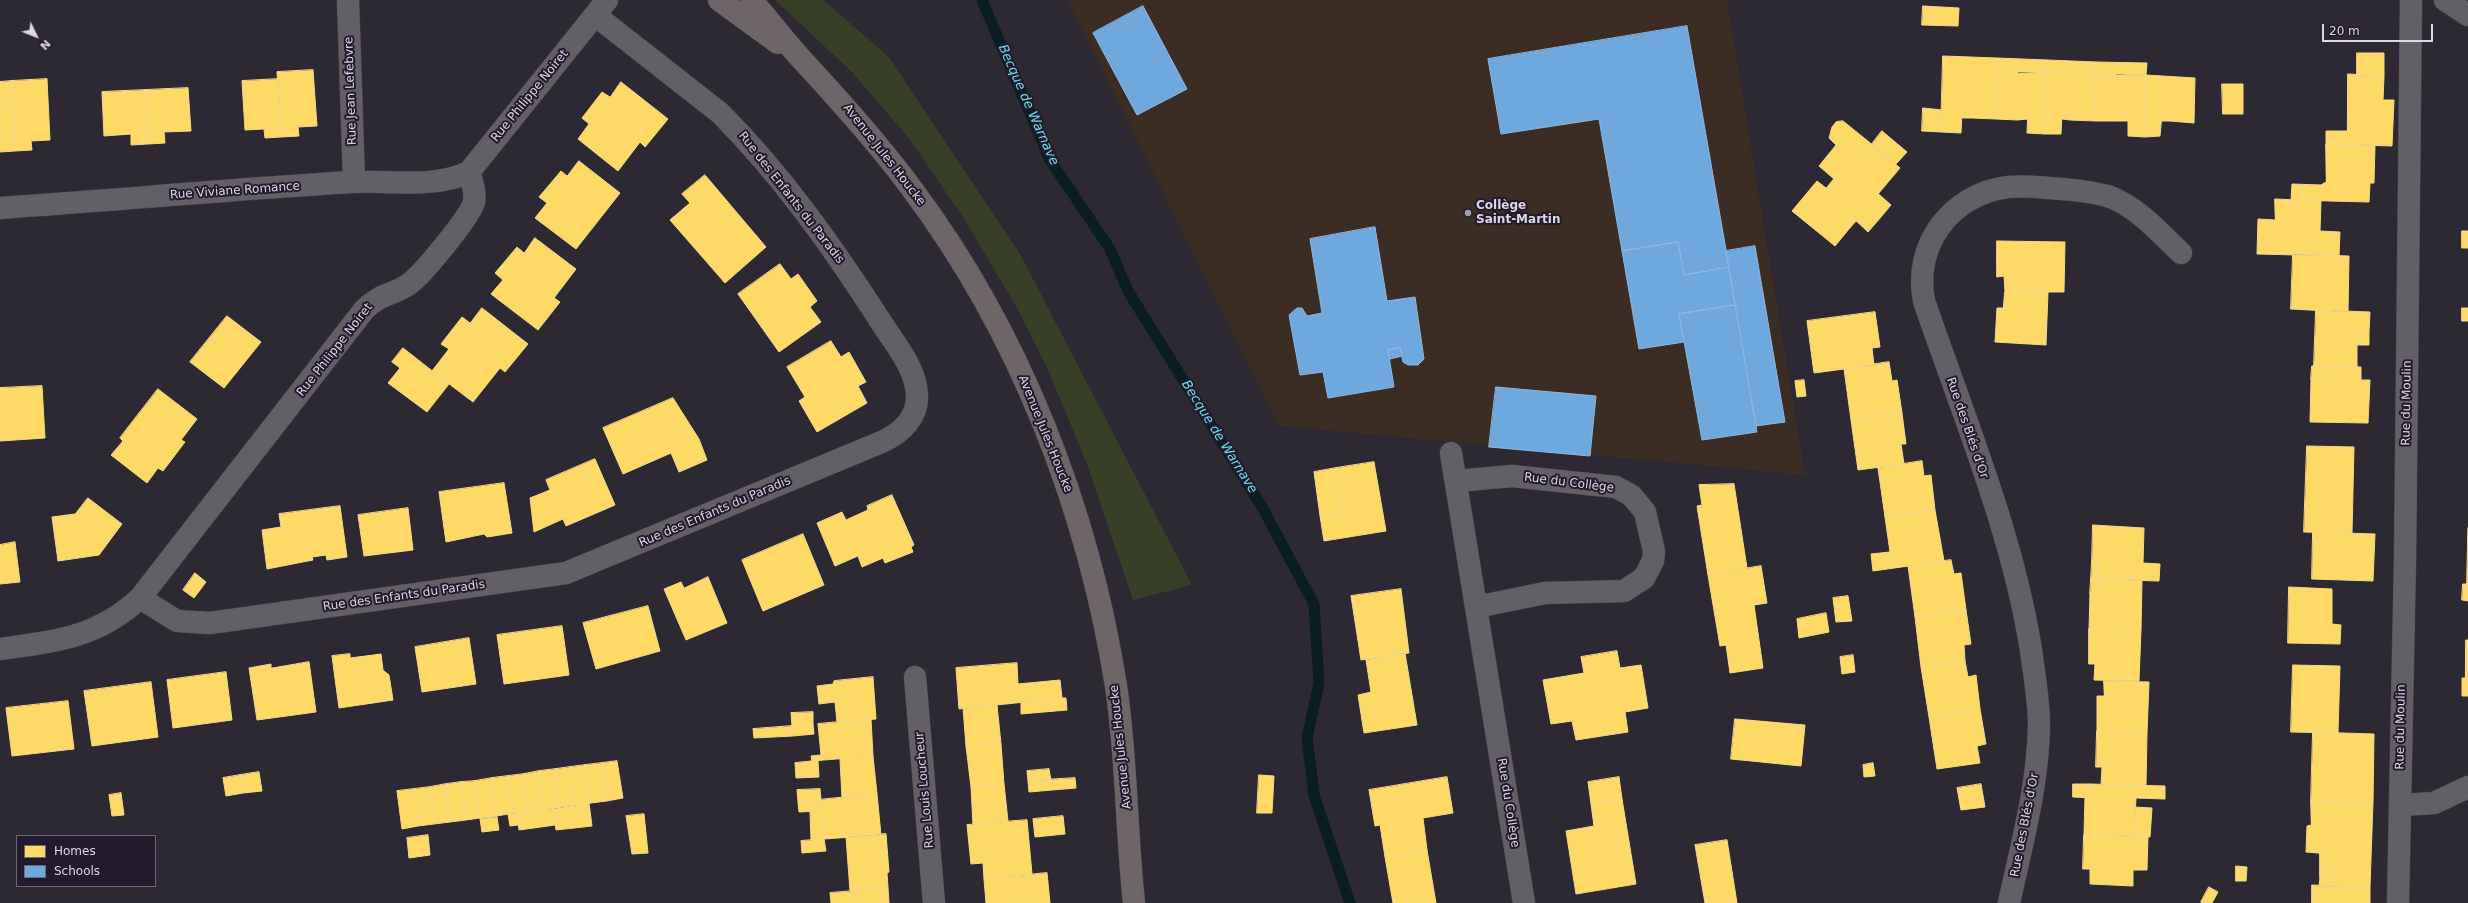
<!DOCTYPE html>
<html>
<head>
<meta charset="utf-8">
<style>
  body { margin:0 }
  #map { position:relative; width:2468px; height:903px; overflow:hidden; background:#2d2933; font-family:"DejaVu Sans",sans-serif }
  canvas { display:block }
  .legend { position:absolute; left:16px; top:835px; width:140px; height:52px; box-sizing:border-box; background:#231b2d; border:1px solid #6d6777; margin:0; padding:5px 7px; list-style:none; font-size:12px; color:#ddd8e5 }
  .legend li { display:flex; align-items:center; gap:8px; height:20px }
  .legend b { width:20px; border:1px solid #6d6777 }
  .north { position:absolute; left:16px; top:16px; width:40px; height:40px; -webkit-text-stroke:3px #231b2d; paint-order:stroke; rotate:133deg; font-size:11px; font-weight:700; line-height:16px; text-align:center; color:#ddd8e5 }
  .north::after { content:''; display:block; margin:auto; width:14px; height:18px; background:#ddd8e5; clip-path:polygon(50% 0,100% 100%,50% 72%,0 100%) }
  .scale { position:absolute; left:2322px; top:24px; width:111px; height:18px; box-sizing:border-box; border:2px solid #ddd8e5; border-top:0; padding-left:5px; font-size:12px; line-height:14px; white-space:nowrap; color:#ddd8e5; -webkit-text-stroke:3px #231b2d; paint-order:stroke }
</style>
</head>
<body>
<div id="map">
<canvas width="2468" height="903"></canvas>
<ul class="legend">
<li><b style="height:11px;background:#ffd966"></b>Homes</li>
<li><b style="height:11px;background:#6fa8dc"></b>Schools</li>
</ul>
<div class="north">N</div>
<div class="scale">20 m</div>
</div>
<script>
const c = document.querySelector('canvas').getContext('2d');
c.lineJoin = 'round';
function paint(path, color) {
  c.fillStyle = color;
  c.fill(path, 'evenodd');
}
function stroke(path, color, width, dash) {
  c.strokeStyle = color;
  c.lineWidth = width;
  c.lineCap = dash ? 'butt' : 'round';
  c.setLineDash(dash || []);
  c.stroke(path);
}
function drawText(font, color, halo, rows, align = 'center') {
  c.font = font + ' "DejaVu Sans",sans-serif';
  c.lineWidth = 4;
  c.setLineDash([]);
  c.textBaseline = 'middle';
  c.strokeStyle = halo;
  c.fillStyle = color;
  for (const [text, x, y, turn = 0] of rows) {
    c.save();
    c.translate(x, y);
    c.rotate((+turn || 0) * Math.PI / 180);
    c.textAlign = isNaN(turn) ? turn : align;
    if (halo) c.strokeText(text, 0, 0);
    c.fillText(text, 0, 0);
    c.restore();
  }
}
paint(new Path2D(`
  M 1067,0 L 1727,0 L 1805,475 L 1279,426 Z`), '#3b2c24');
paint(new Path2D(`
  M 775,0 L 823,0 L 889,57 L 1020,254 L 1192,585 L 1133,600 L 1087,464 L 1049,372 L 1016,306 L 963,217 L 908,137 L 851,71 Z`), '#374026');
const homes = new Path2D(`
  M 1923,6 L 1959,8 L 1958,26 L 1922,25 Z
  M 2357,53 L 2384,53 L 2384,76 L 2357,75 Z
  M 1943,56 L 1997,58 L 1996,119 L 1972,118 L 1972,110 L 1962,110 L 1961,133 L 1941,132 Z
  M 1997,58 L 2047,60 L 2046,72 L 1997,75 Z
  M 2047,60 L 2096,62 L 2096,76 L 2046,72 Z
  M 2096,62 L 2147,63 L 2146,75 L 2096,76 Z
  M 313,70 L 317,126 L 298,127 L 299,136 L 281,137 L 277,72 Z
  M 2018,72 L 2046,72 L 2045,134 L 2027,133 L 2028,112 L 2018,112 L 2017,120 L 1996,119 L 1997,75 L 2017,74 Z
  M 2046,72 L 2096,76 L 2095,121 L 2070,120 L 2071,113 L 2062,112 L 2061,134 L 2045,134 Z
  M 2116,74 L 2146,75 L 2145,137 L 2128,136 L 2128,114 L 2120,113 L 2119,121 L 2095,121 L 2096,76 L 2117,76 Z
  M 2348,74 L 2384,76 L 2383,100 L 2394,100 L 2392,146 L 2326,144 L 2326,131 L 2347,131 Z
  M 2146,75 L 2195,78 L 2194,123 L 2170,121 L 2171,115 L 2162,114 L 2160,136 L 2145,137 Z
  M 47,79 L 50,140 L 31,141 L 32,150 L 15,151 L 11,81 Z
  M 278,79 L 281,137 L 265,138 L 264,129 L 245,130 L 242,81 Z
  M 11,81 L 15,151 L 0,152 L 0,82 Z
  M 621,82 L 668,119 L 645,147 L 640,142 L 618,171 L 578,139 L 589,124 L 582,118 L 602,92 L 610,97 Z
  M 2222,84 L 2243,84 L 2243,114 L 2223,114 Z
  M 188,88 L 191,131 L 164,132 L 165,143 L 148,144 L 145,90 Z
  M 145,90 L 148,144 L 131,145 L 131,134 L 104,136 L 102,92 Z
  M 1923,108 L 1942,110 L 1941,132 L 1922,131 Z
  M 1962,110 L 1972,110 L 1972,118 L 1962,118 Z
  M 2018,112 L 2028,112 L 2028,119 L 2017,120 Z
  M 2062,112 L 2071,113 L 2070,120 L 2062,119 Z
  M 2120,113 L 2128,114 L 2128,121 L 2119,121 Z
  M 2162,114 L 2171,115 L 2170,121 L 2161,121 Z
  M 1843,121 L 1869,142 L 1854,159 L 1852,157 L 1834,179 L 1819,166 L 1836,145 L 1829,138 L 1832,127 L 1836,122 Z
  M 1882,131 L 1907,152 L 1896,164 L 1872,144 Z
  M 1869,142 L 1900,168 L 1884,187 L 1879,183 L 1874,190 L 1891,205 L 1881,217 L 1834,179 L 1852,157 L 1854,159 Z
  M 2326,144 L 2375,145 L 2374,183 L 2370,183 L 2369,202 L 2291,200 L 2292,184 L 2321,185 L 2326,182 Z
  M 579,161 L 620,193 L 576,249 L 535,218 L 547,203 L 539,197 L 561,171 L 567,176 Z
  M 705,175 L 766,247 L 725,283 L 670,220 L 690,203 L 682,194 Z
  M 1834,179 L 1881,217 L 1868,232 L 1852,217 L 1845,226 L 1849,229 L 1835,246 L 1792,211 L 1817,181 L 1826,188 Z
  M 1879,183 L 1884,187 L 1878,194 L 1874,190 Z
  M 2275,199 L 2321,201 L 2320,231 L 2340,232 L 2339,256 L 2257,254 L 2258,219 L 2275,220 Z
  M 1852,217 L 1856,221 L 1849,229 L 1845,226 Z
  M 2462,231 L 2468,231 L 2468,248 L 2462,248 Z
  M 535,238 L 576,269 L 554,298 L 560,302 L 538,330 L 491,294 L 503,280 L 495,273 L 517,247 L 524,253 Z
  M 1997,241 L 2065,242 L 2064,292 L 2005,292 L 2004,276 L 1997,277 Z
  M 2293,254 L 2349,256 L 2348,312 L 2291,309 Z
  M 780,264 L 791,279 L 798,274 L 817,301 L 810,307 L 821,322 L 779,352 L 738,294 Z
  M 2005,292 L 2048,292 L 2046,345 L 1995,342 L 1997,308 L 2003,308 Z
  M 482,308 L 528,344 L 505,372 L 500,368 L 473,402 L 432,371 L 449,349 L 441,344 L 462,317 L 470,323 Z
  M 2462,308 L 2468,308 L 2468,321 L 2462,321 Z
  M 2316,310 L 2370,312 L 2369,332 L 2357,332 L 2357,367 L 2314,366 Z
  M 1875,312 L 1880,347 L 1872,348 L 1874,365 L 1814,373 L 1807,321 Z
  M 227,316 L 261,342 L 224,388 L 190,362 Z
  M 2357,332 L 2369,332 L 2369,345 L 2357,345 Z
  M 831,341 L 841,357 L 849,352 L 866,382 L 858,386 L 867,403 L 817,432 L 799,401 L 805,397 L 787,367 Z
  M 403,348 L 449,384 L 427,412 L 388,383 L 400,368 L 392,362 Z
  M 1889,362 L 1892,381 L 1897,380 L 1902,413 L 1851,420 L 1844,369 Z
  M 2312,366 L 2327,366 L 2327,379 L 2311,379 Z
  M 2327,366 L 2361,367 L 2361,380 L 2370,380 L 2368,423 L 2310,422 L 2311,379 L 2327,379 Z
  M 1804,380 L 1806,396 L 1797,397 L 1795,381 Z
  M 42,386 L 45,438 L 0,441 L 0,388 Z
  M 158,389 L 197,419 L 181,440 L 185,442 L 163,471 L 158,468 L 147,483 L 111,455 L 123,441 L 120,438 Z
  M 673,398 L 699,439 L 707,460 L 679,472 L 671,453 L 623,474 L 603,428 Z
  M 1902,413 L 1906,444 L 1901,444 L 1904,464 L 1858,470 L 1851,420 Z
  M 2307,446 L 2354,447 L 2352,533 L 2304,532 Z
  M 595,459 L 615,505 L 566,526 L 563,519 L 534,532 L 530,498 L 550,490 L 546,480 Z
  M 1922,461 L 1924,476 L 1931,475 L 1935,510 L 1885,517 L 1878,468 Z
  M 1374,462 L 1386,531 L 1324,541 L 1320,516 L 1343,513 L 1336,468 Z
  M 1336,468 L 1343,513 L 1320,516 L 1314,472 Z
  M 504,483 L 512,533 L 487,537 L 484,534 L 446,542 L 439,492 Z
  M 1734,484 L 1747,568 L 1708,575 L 1697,506 L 1702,505 L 1699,485 Z
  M 892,495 L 914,545 L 911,547 L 913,552 L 885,563 L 883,558 L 862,567 L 858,556 L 835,566 L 817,523 L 842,512 L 846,520 L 868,510 L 867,506 Z
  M 88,498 L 122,524 L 99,555 L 58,561 L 52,517 L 75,514 Z
  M 340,506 L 347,557 L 327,560 L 326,555 L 312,557 L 313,560 L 267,569 L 262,530 L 281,527 L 279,514 Z
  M 408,508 L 413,550 L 364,556 L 358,515 Z
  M 1935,510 L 1944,561 L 1873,571 L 1871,554 L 1890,552 L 1885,517 Z
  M 2093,525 L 2144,528 L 2143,563 L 2160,564 L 2159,581 L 2097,579 L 2097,562 L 2092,562 Z
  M 2468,528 L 2468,584 L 2467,584 Z
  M 2313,532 L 2375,534 L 2373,581 L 2312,579 Z
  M 803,534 L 824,585 L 763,611 L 742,560 Z
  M 15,542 L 20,582 L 0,584 L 0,545 Z
  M 1951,560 L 1954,574 L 1961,573 L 1966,610 L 1915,617 L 1908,566 Z
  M 2092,562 L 2097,562 L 2097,579 L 2091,579 Z
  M 1761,566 L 1767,603 L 1754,605 L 1763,668 L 1730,673 L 1726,645 L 1720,646 L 1708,575 Z
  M 195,573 L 206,582 L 194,598 L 183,590 Z
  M 708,577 L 727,623 L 686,640 L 664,589 L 681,582 L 684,588 Z
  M 2091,579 L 2097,579 L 2096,594 L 2090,594 Z
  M 2097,579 L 2142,580 L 2141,630 L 2089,629 L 2090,594 L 2096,594 Z
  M 2463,584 L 2468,584 L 2468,601 L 2462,600 Z
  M 2289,587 L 2332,589 L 2332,624 L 2341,625 L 2340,644 L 2288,643 Z
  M 1401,589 L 1409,653 L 1361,660 L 1351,596 Z
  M 1848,596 L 1852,621 L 1836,622 L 1833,598 Z
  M 648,606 L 660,651 L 596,669 L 583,623 Z
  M 1966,610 L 1971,644 L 1964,645 L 1965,661 L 1921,667 L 1915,617 Z
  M 1826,613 L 1829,632 L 1799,638 L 1797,619 Z
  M 562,626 L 569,675 L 504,684 L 497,635 Z
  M 2089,629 L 2141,630 L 2139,681 L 2094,680 L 2095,664 L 2089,664 Z
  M 469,638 L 476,684 L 422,692 L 415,647 Z
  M 2466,640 L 2468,640 L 2468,696 L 2462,696 L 2462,678 L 2465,678 Z
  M 1617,651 L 1620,668 L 1641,665 L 1648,708 L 1625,712 L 1628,732 L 1576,740 L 1572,721 L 1551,724 L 1543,680 L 1584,673 L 1581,657 Z
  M 1405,653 L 1417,725 L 1364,733 L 1358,695 L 1371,692 L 1366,660 Z
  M 350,654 L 350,658 L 381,654 L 383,670 L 389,675 L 393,700 L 339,708 L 332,656 Z
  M 1853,655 L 1855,672 L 1842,674 L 1840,657 Z
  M 1965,661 L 1968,677 L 1976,675 L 1980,709 L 1929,717 L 1921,667 Z
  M 309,662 L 316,712 L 257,720 L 249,668 L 271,664 L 271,668 Z
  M 1017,663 L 1018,684 L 1060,680 L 1062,698 L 959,709 L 956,668 Z
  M 2293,665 L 2340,666 L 2338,733 L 2291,732 Z
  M 226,672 L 232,720 L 173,728 L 167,680 Z
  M 873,677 L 876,719 L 837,722 L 835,702 L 819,704 L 817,686 L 833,684 L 834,681 Z
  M 2104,681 L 2149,682 L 2147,733 L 2097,731 L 2097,696 L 2104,696 Z
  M 151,682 L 158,737 L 92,746 L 84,691 Z
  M 1062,698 L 1066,698 L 1067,710 L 1021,714 L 1021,702 Z
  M 68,701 L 74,749 L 12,756 L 6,708 Z
  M 997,705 L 1001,744 L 966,746 L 963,708 Z
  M 1980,709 L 1986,744 L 1977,746 L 1980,763 L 1937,769 L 1929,717 Z
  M 813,712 L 813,724 L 792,726 L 791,713 Z
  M 871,719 L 873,756 L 812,761 L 811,756 L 821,755 L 818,724 Z
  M 1735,719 L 1805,725 L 1801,766 L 1731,759 Z
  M 813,724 L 814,734 L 793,736 L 792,726 Z
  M 792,726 L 793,736 L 754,738 L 753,729 Z
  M 2097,731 L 2147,733 L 2146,785 L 2101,785 L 2102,767 L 2096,767 Z
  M 2313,732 L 2374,734 L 2373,802 L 2311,801 Z
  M 1001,744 L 1004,784 L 971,787 L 966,746 Z
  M 873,756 L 877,794 L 842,798 L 840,759 Z
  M 617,761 L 623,798 L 607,801 L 602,763 Z
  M 812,761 L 818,761 L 819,777 L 796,778 L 795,763 Z
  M 602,763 L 607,801 L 591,803 L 585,765 Z
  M 1873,763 L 1875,776 L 1864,777 L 1863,765 Z
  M 585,765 L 591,803 L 575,805 L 570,767 Z
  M 570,767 L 575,805 L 559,807 L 556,769 Z
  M 556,769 L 559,807 L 544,810 L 539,771 Z
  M 1049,769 L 1051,780 L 1028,781 L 1027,771 Z
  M 539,771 L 544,810 L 528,812 L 524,774 Z
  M 259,772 L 262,791 L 243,793 L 240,775 Z
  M 524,774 L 528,812 L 513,813 L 508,776 Z
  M 240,775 L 243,793 L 226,796 L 223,778 Z
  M 1259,775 L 1274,776 L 1272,813 L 1257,813 Z
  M 508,776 L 513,813 L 497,816 L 492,778 Z
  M 1447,777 L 1453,813 L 1423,818 L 1427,850 L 1385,857 L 1380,825 L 1375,826 L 1369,790 Z
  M 1619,777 L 1622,799 L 1591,804 L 1588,782 Z
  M 492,778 L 497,816 L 480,818 L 475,781 Z
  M 1075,778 L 1076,788 L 1029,792 L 1028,781 Z
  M 475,781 L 480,818 L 466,820 L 461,782 Z
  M 461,782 L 466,820 L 450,822 L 446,784 Z
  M 446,784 L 450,822 L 434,824 L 430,787 Z
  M 1004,784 L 1008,821 L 973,825 L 971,787 Z
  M 1981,784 L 1985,807 L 1961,810 L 1957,788 Z
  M 2073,784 L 2091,784 L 2091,798 L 2073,797 Z
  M 2091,784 L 2165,786 L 2165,799 L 2136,798 L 2134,836 L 2084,835 L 2085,797 L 2091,798 Z
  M 430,787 L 434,824 L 418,826 L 414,789 Z
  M 414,789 L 418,826 L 402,829 L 397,791 Z
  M 820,789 L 821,800 L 798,802 L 797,790 Z
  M 121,793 L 124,815 L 112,816 L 109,795 Z
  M 877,794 L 881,835 L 824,839 L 822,811 L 799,812 L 798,802 Z
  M 1622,799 L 1636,884 L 1576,894 L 1566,831 L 1594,826 L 1591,804 Z
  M 2311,801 L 2373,802 L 2370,887 L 2319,886 L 2320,877 L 2330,877 L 2330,854 L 2306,852 L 2307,826 L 2311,825 Z
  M 589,803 L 592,826 L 556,830 L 553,809 Z
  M 2135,807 L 2152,808 L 2150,837 L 2134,836 Z
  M 553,809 L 555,825 L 519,830 L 517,813 Z
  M 822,811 L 824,839 L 811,840 L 810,812 Z
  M 517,813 L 518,825 L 510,826 L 508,814 Z
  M 644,814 L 648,853 L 632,854 L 626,816 Z
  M 1063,816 L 1065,834 L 1035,837 L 1033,819 Z
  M 497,817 L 499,830 L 482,832 L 480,819 Z
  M 1027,820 L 1032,874 L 984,879 L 983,863 L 971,864 L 967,825 Z
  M 886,834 L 889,872 L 887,873 L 888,888 L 850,891 L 846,837 Z
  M 428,835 L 430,855 L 409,858 L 407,838 Z
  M 2084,835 L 2148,837 L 2147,870 L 2133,870 L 2133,886 L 2090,884 L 2090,869 L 2083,869 Z
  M 824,839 L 826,851 L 802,853 L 801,841 Z
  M 1727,840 L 1737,903 L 1705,903 L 1695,845 Z
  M 1427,850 L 1436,903 L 1393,903 L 1385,857 Z
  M 2320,853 L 2330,854 L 2330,877 L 2320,877 Z
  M 2236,866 L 2247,867 L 2246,881 L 2236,881 Z
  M 1047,873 L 1050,903 L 986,903 L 984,879 Z
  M 2312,885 L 2370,887 L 2370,903 L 2312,903 Z
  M 2209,887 L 2218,892 L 2212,903 L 2204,903 L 2201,902 Z
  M 888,888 L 889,903 L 831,903 L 830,893 Z`);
paint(homes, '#ffd966');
stroke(homes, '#f5d98c', 1);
const schools = new Path2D(`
  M 1143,6 L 1187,89 L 1137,115 L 1093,33 Z
  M 1687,26 L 1729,267 L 1684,275 L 1678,242 L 1622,251 L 1599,119 L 1501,134 L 1488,59 Z
  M 1375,227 L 1387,301 L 1415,297 L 1424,359 L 1418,365 L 1408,365 L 1403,362 L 1400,348 L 1388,350 L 1394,387 L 1328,398 L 1323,372 L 1300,375 L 1289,315 L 1297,308 L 1302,308 L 1307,316 L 1322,313 L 1310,239 Z
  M 1678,242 L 1684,275 L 1729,267 L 1735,305 L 1679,314 L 1684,342 L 1639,349 L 1622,251 Z
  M 1755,246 L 1785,422 L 1756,426 L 1726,251 Z
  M 1735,305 L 1757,432 L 1702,440 L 1679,314 Z
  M 1400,348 L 1402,356 L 1390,359 L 1388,350 Z
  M 1496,387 L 1596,396 L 1590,456 L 1489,447 Z`);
paint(schools, '#6fa8dc');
stroke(schools, '#90b6df', 1);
stroke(new Path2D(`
  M 982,0 L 1050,160 L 1110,249 L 1128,291 L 1262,507 L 1314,604 L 1319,683 L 1307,738 L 1314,795 L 1350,903`), '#091d22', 11);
const minor = new Path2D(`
  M 348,0 L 354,182
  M 2445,0 L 2468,15
  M 0,208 C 117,200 235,189 352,182 C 390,180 434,189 469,172 L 607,0
  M 1451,453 L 1524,903
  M 1456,481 L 1512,476 L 1616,487 L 1632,496 L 1645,512 L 1654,551 L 1653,561 L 1644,578 L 1624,591 L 1545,593 L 1476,607
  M 140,598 L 177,621 L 210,623 L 566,573 L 884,441 C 902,432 918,417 917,395 C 916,368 895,344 881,322 C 834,249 782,175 720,113 L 595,15
  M 0,649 C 56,641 97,638 140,598 L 364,310 C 382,292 392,296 409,284 C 422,275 470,217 474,202 C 476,191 472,182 469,172
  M 915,677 L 934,903
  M 2400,805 L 2405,560 L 2411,0
  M 2009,903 C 2022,843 2038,786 2039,725 C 2039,700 2034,674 2031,650 C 2012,531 1963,415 1924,301 C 1913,245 1951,194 2008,187 C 2026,185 2044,188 2063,189 C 2080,191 2097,192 2113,198 C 2140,210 2160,233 2181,253
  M 2398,903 L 2400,805 L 2434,803 L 2468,787`);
const major = new Path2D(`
  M 719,0 L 778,43
  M 751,0 C 770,20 785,42 804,62 C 842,103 879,144 912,189 C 1020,333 1088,509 1116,686 C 1127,758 1126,831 1134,903`);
stroke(minor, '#4a464e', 23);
stroke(major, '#4a464e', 23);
stroke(minor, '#625f67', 22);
stroke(major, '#6e6569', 22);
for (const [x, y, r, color] of [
  [1468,213,4,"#9f9ba7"]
]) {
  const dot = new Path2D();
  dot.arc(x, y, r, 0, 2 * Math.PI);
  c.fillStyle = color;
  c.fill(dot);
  stroke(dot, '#231b2d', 1.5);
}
drawText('12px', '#ddd8e5', '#231b2d', [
  ["Rue Jean Lefebvre",351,91,-92],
  ["Rue Philippe Noiret",530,96,-51],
  ["Avenue Jules Houcke",884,155,52],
  ["Rue Viviane Romance",235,191,-4],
  ["Rue des Enfants du Paradis",791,198,52],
  ["Rue Philippe Noiret",335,350,-52],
  ["Rue du Moulin",2407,403,-89],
  ["Rue des Blés d'Or",1967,428,71],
  ["Avenue Jules Houcke",1045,434,68],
  ["Rue du Collège",1569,483,7],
  ["Rue des Enfants du Paradis",715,512,-23],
  ["Rue des Enfants du Paradis",404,596,-8],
  ["Rue du Moulin",2401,727,-89],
  ["Avenue Jules Houcke",1121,747,-96],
  ["Rue Louis Loucheur",925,790,-95],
  ["Rue du Collège",1508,803,81],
  ["Rue des Blés d'Or",2025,825,-79]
]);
drawText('bold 12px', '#ddd8e5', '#231b2d', [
  ["Collège",1476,206],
  ["Saint-Martin",1476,220]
], 'left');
drawText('italic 13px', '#6bddf0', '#231b2d', [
  ["Becque de Warnave",1028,105,66],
  ["Becque de Warnave",1219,437,58]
]);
</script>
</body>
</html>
